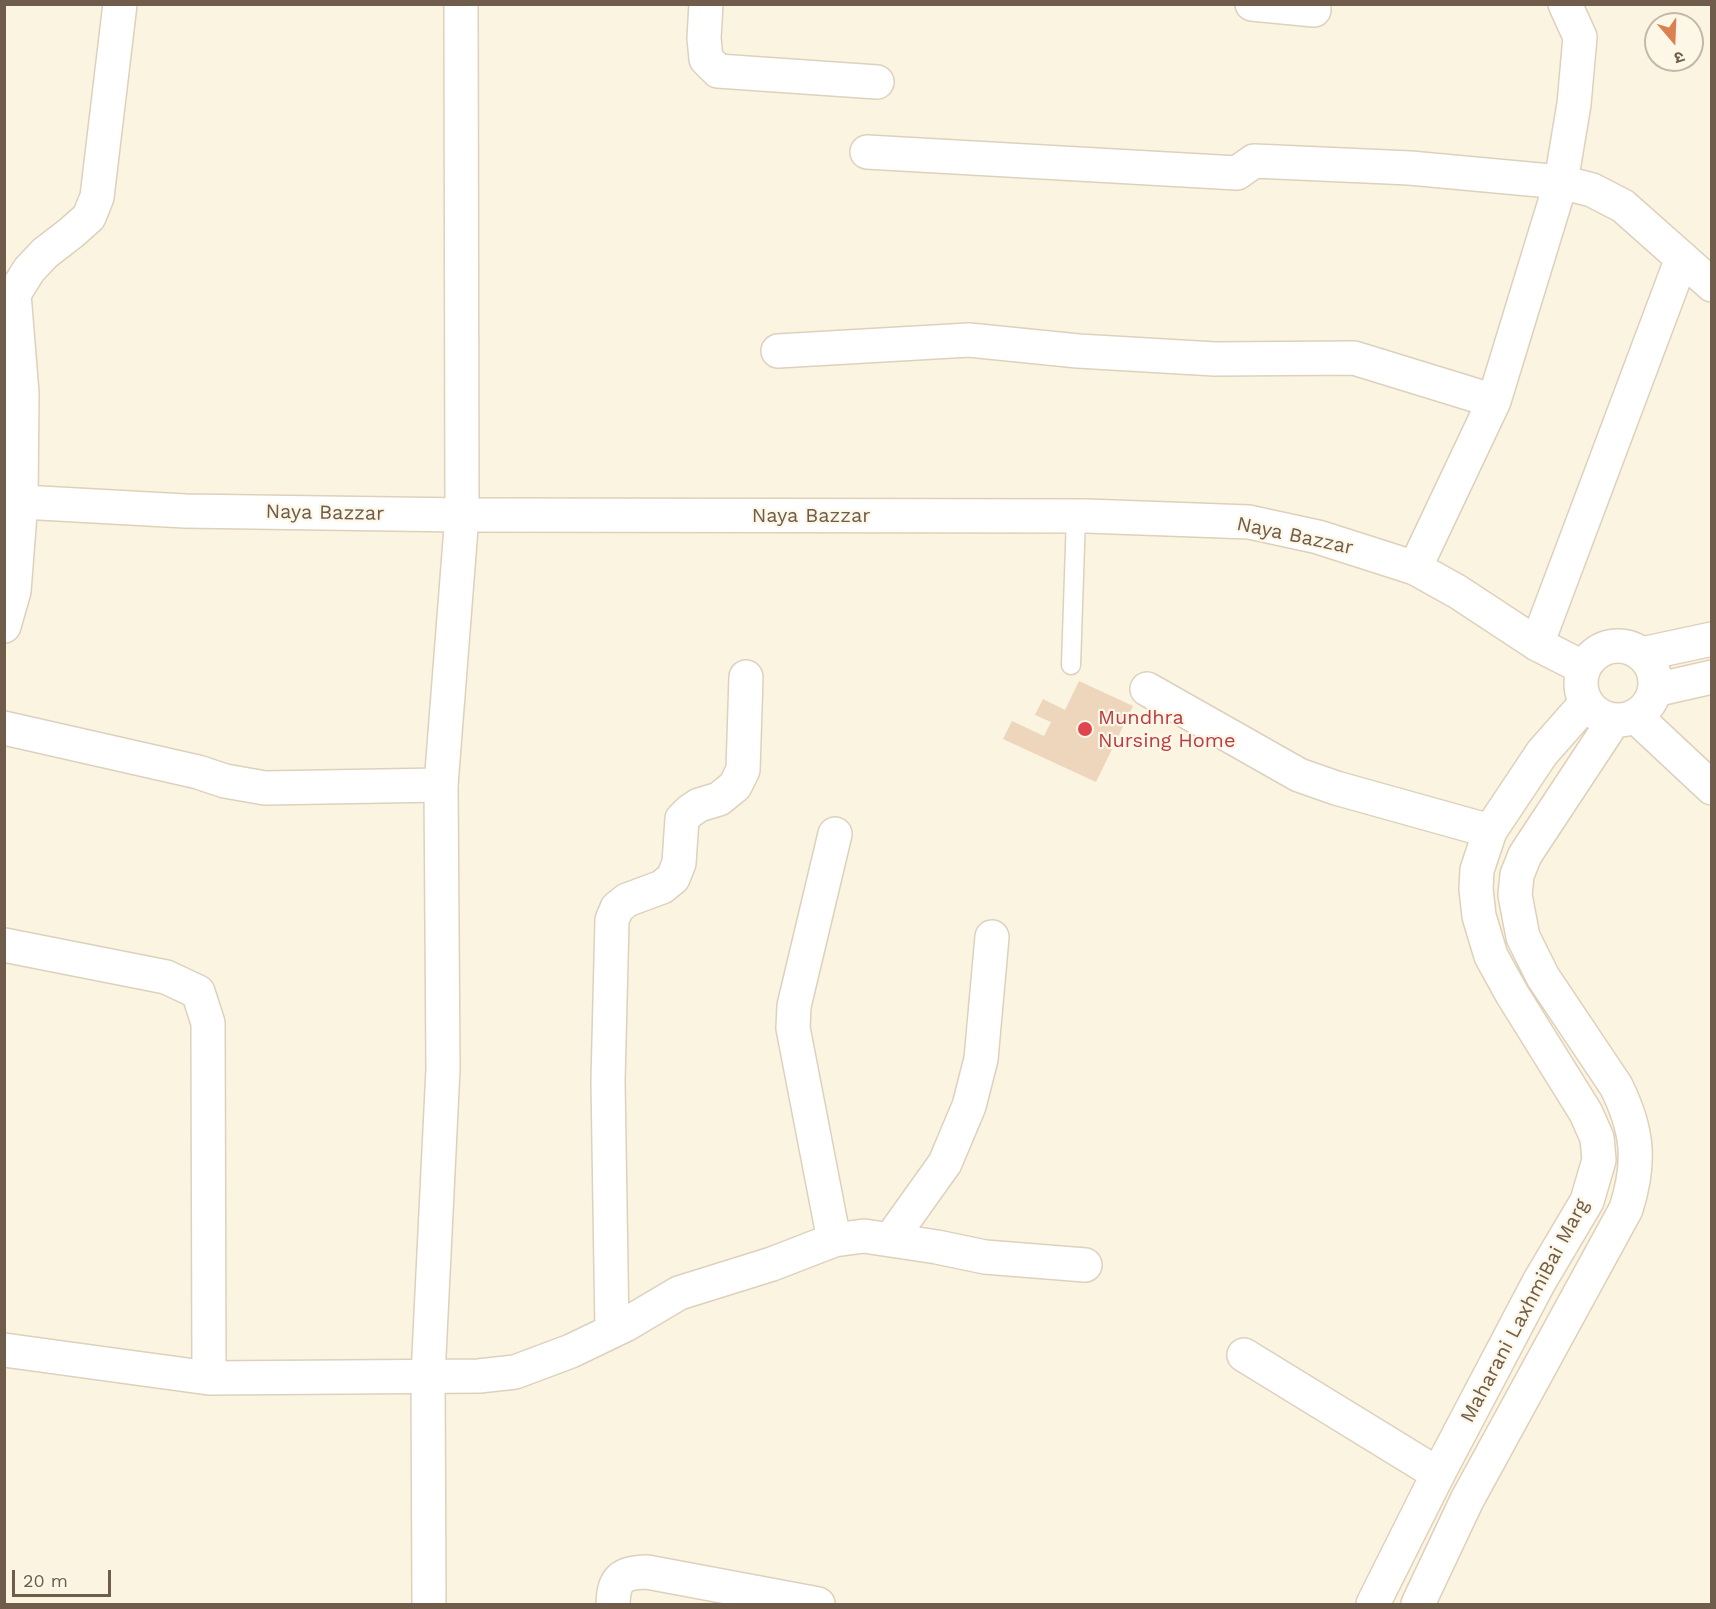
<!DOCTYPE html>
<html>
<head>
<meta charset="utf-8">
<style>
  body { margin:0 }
  #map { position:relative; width:1716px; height:1609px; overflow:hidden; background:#faf4e1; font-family:"Work Sans","Noto Sans Devanagari",sans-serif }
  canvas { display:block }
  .frame { position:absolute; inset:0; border:6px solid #6f5c4a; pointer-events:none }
  .north { position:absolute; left:1644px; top:12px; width:60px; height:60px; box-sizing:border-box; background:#fdf7e7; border:2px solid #c4b9a8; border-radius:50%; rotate:161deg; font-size:16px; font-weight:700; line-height:24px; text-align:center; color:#6f5c4a }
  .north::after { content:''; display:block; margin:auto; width:21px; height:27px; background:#db814f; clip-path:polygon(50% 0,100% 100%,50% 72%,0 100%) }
  .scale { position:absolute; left:12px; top:1570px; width:99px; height:27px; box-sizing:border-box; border:3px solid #6f5c4a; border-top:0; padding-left:8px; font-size:18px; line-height:21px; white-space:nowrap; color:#6f5c4a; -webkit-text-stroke:4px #fdf7e7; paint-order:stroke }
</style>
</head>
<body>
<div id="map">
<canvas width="1716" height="1609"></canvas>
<div class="frame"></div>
<div class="north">उ</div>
<div class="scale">20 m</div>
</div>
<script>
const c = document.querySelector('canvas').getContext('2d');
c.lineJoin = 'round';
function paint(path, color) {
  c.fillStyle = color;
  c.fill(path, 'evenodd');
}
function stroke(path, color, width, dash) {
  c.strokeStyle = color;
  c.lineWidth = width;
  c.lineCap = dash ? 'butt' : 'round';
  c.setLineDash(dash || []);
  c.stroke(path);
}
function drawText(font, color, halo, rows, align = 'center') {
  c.font = font + ' "Work Sans",sans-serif';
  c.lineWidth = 4.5;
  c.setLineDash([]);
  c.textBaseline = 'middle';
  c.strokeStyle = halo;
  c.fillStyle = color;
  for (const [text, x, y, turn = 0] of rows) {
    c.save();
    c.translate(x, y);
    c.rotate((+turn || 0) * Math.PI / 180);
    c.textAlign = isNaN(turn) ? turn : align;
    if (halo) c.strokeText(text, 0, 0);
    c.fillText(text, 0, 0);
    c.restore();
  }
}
paint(new Path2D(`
  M 1079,681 L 1133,706 L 1096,782 L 1003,739 L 1012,721 L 1044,736 L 1051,722 L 1035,715 L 1043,699 L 1065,710 Z`), '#edd6bb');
const service = new Path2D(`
  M 1071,665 L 1076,516`);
const minor = new Path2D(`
  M 706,4 L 704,38 L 706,59 L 718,71 L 877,82
  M 1252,4 L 1314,10
  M 867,152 L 1237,173 L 1254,161 L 1410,168 L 1561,182 L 1592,190 L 1623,206 L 1712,285
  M 4,296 L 14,294 L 29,270 L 45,253 L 71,233 L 89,217 L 97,197 L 120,4
  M 778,351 L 969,340 L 1078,351 L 1215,359 L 1354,358 L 1494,401
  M 1415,568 L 1494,401 L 1561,182 L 1574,104 L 1580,37 L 1565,4
  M 4,626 L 14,591 L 21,501 L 22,393 L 14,294
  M 1537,644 L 1682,258
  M 1147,689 L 1299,775 L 1336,788 L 1490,831
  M 4,728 L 198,772 L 225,781 L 265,788 L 441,785
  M 4,945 L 166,977 L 198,992 L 208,1023 L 209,1378
  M 834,1240 L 793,1028 L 794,1006 L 835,834
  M 890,1240 L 945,1163 L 969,1106 L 981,1059 L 992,937
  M 612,1331 L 608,1081 L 612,920 L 617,908 L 627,900 L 662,887 L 673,878 L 679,863 L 682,819 L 690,811 L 699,805 L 719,799 L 735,786 L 743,770 L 746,677
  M 4,1350 L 209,1378 L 479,1376 L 515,1372 L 571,1351 L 625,1325 L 679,1293 L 772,1264 L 834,1240 L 864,1236 L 937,1247 L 985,1257 L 1085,1265
  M 1244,1355 L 1438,1474
  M 613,1604 C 614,1578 621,1573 647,1572 L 818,1604`);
const tertiary = new Path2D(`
  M 1635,716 L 1712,788
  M 429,1604 L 428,1376 L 443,1069 L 441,785 L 462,515 L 461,4`);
const secondary = new Path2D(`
  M 4,501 L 185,511 L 462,515 L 1087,516 L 1249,522 L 1318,537 L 1415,568 L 1458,592 L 1537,644 L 1584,668
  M1581 683a37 37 0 1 1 74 0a37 37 0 1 1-74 0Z
  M 1642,654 L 1712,639
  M 1655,690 L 1712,677
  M 1373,1604 L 1438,1474 L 1539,1282 L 1587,1201 L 1599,1160 L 1597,1138 L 1586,1113 L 1512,994 L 1491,956 L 1479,916 L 1476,889 L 1477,870 L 1490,831 L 1542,753 L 1586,703
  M 1418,1604 L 1467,1500 L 1626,1209 C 1641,1162 1638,1130 1616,1086 L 1543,977 L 1523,937 L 1515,895 L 1517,875 L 1525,855 L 1614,720`);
stroke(service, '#ddd1be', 21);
stroke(minor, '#ddd1be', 36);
stroke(tertiary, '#ddd1be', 36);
stroke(secondary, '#dfd0ba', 36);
stroke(service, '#fff', 18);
stroke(minor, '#fff', 33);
stroke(tertiary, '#fff', 33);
stroke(secondary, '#fff', 33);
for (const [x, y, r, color] of [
  [1085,729,8,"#e0444e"]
]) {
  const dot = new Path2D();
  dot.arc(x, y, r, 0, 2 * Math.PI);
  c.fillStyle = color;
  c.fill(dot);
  stroke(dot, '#fdf7e7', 2);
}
drawText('20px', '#6f5c4a', '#fdf7e7', [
  ["Naya Bazzar",325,513,1],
  ["Naya Bazzar",811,516],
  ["Naya Bazzar",1295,536,12],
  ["Maharani LaxhmiBai Marg",1525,1311,-62]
]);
drawText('20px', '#be3a42', '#fdf7e7', [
  ["Mundhra",1098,718],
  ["Nursing Home",1098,741]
], 'left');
</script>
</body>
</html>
